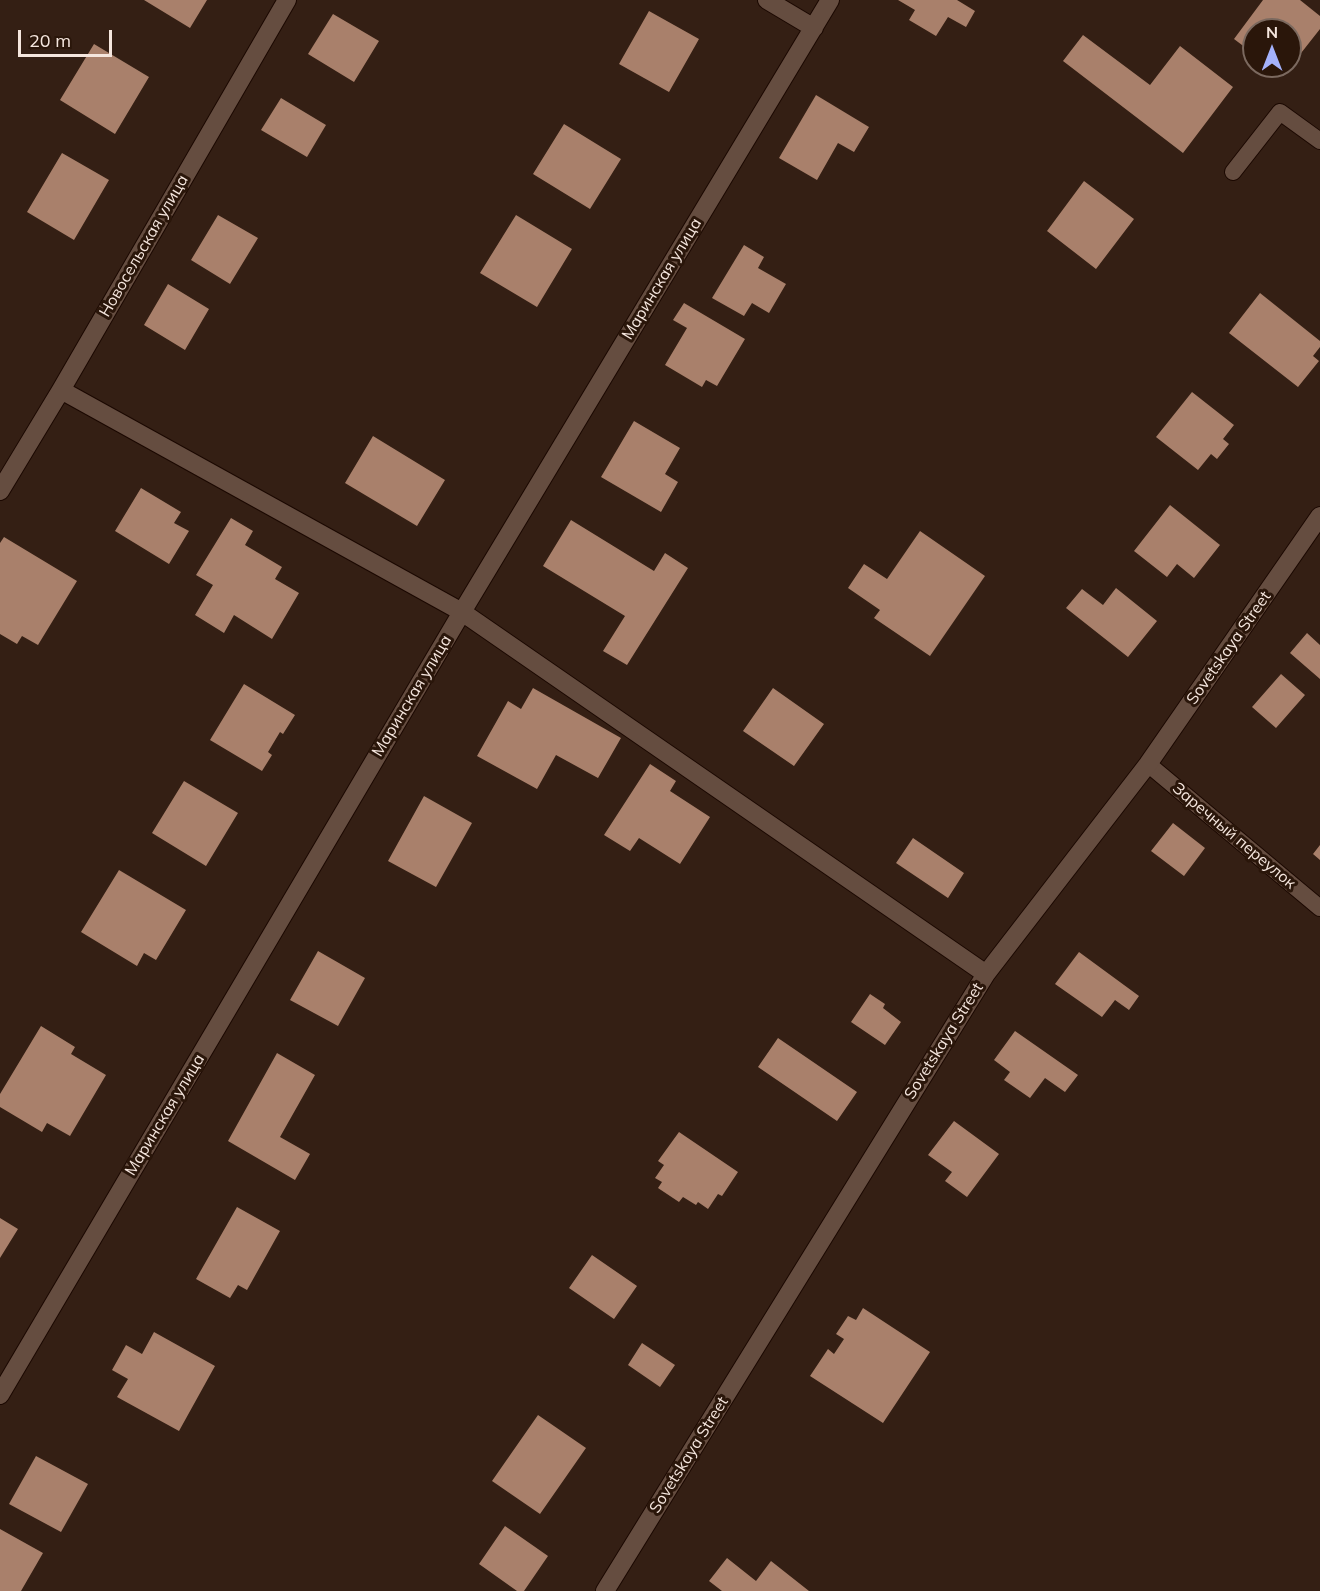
<!DOCTYPE html>
<html>
<head>
<meta charset="utf-8">
<style>
  body { margin:0 }
  #map { position:relative; width:1320px; height:1591px; overflow:hidden; background:#341f14; font-family:Mulish,sans-serif }
  canvas { display:block }
  .north { position:absolute; left:1242px; top:18px; width:60px; height:60px; box-sizing:border-box; background:#2a160a; border:2px solid #7b695f; border-radius:50%; rotate:0deg; font-size:16px; font-weight:700; line-height:24px; text-align:center; color:#f5e6de }
  .north::after { content:''; display:block; margin:auto; width:21px; height:27px; background:#a4b2fc; clip-path:polygon(50% 0,100% 100%,50% 72%,0 100%) }
  .scale { position:absolute; left:18px; top:30px; width:94px; height:27px; box-sizing:border-box; border:3px solid #f5e6de; border-top:0; padding-left:8px; font-size:18px; line-height:21px; white-space:nowrap; color:#f5e6de; -webkit-text-stroke:4px #2a160a; paint-order:stroke }
</style>
</head>
<body>
<div id="map">
<canvas width="1320" height="1591"></canvas>
<div class="north">N</div>
<div class="scale">20 m</div>
</div>
<script>
const c = document.querySelector('canvas').getContext('2d');
c.lineJoin = 'round';
function paint(path, color) {
  c.fillStyle = color;
  c.fill(path, 'evenodd');
}
function stroke(path, color, width, dash) {
  c.strokeStyle = color;
  c.lineWidth = width;
  c.lineCap = dash ? 'butt' : 'round';
  c.setLineDash(dash || []);
  c.stroke(path);
}
function drawText(font, color, halo, rows, align = 'center') {
  c.font = font + ' Mulish,sans-serif';
  c.lineWidth = 6;
  c.setLineDash([]);
  c.textBaseline = 'middle';
  c.strokeStyle = halo;
  c.fillStyle = color;
  for (const [text, x, y, turn = 0] of rows) {
    c.save();
    c.translate(x, y);
    c.rotate((+turn || 0) * Math.PI / 180);
    c.textAlign = isNaN(turn) ? turn : align;
    if (halo) c.strokeText(text, 0, 0);
    c.fillText(text, 0, 0);
    c.restore();
  }
}
paint(new Path2D(`
  M 144,0 L 207,0 L 190,28 Z
  M 898,0 L 957,0 L 975,11 L 966,27 L 948,17 L 936,36 L 909,20 L 915,10 Z
  M 1263,0 L 1300,0 L 1320,16 L 1320,29 L 1283,76 L 1270,66 L 1290,66 L 1290,30 L 1254,30 L 1254,54 L 1234,39 Z
  M 649,11 L 699,39 L 669,92 L 619,64 Z
  M 333,14 L 379,41 L 354,82 L 308,54 Z
  M 1083,35 L 1150,85 L 1180,46 L 1233,87 L 1183,153 L 1063,61 Z
  M 94,44 L 149,77 L 115,134 L 60,100 Z
  M 816,95 L 869,127 L 854,152 L 838,143 L 817,180 L 779,158 Z
  M 281,98 L 326,125 L 307,157 L 261,130 Z
  M 564,124 L 621,159 L 590,209 L 533,174 Z
  M 62,153 L 109,180 L 74,240 L 27,212 Z
  M 1084,181 L 1134,219 L 1096,269 L 1047,231 Z
  M 218,215 L 258,238 L 230,284 L 191,260 Z
  M 516,215 L 572,249 L 537,307 L 480,273 Z
  M 744,245 L 764,257 L 758,268 L 786,284 L 769,313 L 752,303 L 744,316 L 712,298 Z
  M 168,284 L 209,309 L 185,350 L 144,325 Z
  M 1260,293 L 1320,341 L 1320,347 L 1313,356 L 1319,361 L 1298,387 L 1229,333 Z
  M 684,303 L 745,339 L 717,386 L 706,380 L 702,387 L 665,365 L 687,328 L 673,320 Z
  M 1192,392 L 1234,425 L 1223,439 L 1229,444 L 1217,459 L 1211,454 L 1198,470 L 1156,437 Z
  M 634,421 L 680,448 L 665,474 L 678,482 L 661,512 L 601,477 Z
  M 373,436 L 445,480 L 417,526 L 345,483 Z
  M 141,488 L 181,512 L 174,523 L 189,531 L 169,564 L 115,531 Z
  M 1170,505 L 1220,545 L 1194,578 L 1177,564 L 1167,577 L 1134,551 Z
  M 231,518 L 253,531 L 245,545 L 282,567 L 275,579 L 299,593 L 272,639 L 234,615 L 224,633 L 195,615 L 213,585 L 196,575 Z
  M 571,520 L 654,571 L 665,553 L 688,568 L 627,665 L 603,651 L 625,616 L 543,566 Z
  M 920,531 L 985,576 L 930,656 L 874,618 L 880,610 L 848,588 L 864,564 L 887,579 Z
  M 4,537 L 77,581 L 38,645 L 22,636 L 17,644 L 0,634 L 0,543 Z
  M 1116,588 L 1157,621 L 1128,657 L 1066,608 L 1082,589 L 1103,605 Z
  M 1307,633 L 1320,645 L 1320,679 L 1290,653 Z
  M 1281,674 L 1305,695 L 1276,728 L 1252,707 Z
  M 244,684 L 295,715 L 283,734 L 280,732 L 268,752 L 272,755 L 262,771 L 210,740 Z
  M 533,688 L 621,738 L 598,778 L 556,755 L 537,789 L 477,756 L 508,701 L 521,709 Z
  M 773,688 L 824,724 L 794,766 L 743,731 Z
  M 650,764 L 676,781 L 670,791 L 710,817 L 680,864 L 639,838 L 630,851 L 604,835 Z
  M 184,781 L 238,813 L 206,866 L 152,833 Z
  M 424,796 L 472,823 L 436,887 L 388,861 Z
  M 1173,823 L 1205,848 L 1184,876 L 1151,851 Z
  M 913,838 L 964,873 L 948,898 L 896,863 Z
  M 1320,845 L 1320,860 L 1313,854 Z
  M 119,870 L 186,910 L 156,960 L 144,953 L 137,966 L 81,932 Z
  M 318,951 L 365,978 L 338,1026 L 290,1000 Z
  M 1079,952 L 1139,996 L 1129,1010 L 1115,1000 L 1102,1017 L 1055,984 Z
  M 870,994 L 885,1004 L 883,1008 L 901,1022 L 885,1045 L 851,1022 Z
  M 41,1026 L 75,1047 L 71,1054 L 106,1075 L 70,1136 L 47,1123 L 42,1132 L 0,1107 L 0,1094 Z
  M 1015,1031 L 1078,1075 L 1065,1092 L 1045,1078 L 1030,1098 L 1004,1080 L 1010,1072 L 994,1060 Z
  M 778,1038 L 857,1092 L 837,1121 L 758,1067 Z
  M 277,1053 L 315,1075 L 280,1137 L 310,1154 L 295,1180 L 228,1141 Z
  M 954,1121 L 999,1154 L 967,1197 L 945,1181 L 952,1172 L 928,1155 Z
  M 679,1132 L 738,1172 L 722,1196 L 718,1194 L 708,1209 L 698,1202 L 696,1205 L 683,1197 L 679,1202 L 658,1188 L 662,1182 L 655,1178 L 664,1165 L 658,1161 Z
  M 237,1207 L 280,1231 L 247,1290 L 238,1285 L 230,1298 L 196,1279 Z
  M 0,1218 L 18,1229 L 0,1258 Z
  M 592,1255 L 637,1286 L 614,1319 L 569,1288 Z
  M 863,1308 L 930,1352 L 883,1423 L 810,1376 L 828,1349 L 834,1354 L 844,1339 L 836,1334 L 848,1316 L 856,1320 Z
  M 154,1332 L 215,1366 L 179,1431 L 117,1397 L 128,1379 L 112,1370 L 126,1345 L 142,1354 Z
  M 642,1343 L 675,1365 L 660,1387 L 628,1365 Z
  M 538,1415 L 586,1448 L 540,1514 L 492,1481 Z
  M 36,1456 L 88,1484 L 61,1532 L 9,1504 Z
  M 505,1526 L 548,1556 L 524,1591 L 517,1591 L 479,1564 Z
  M 0,1529 L 43,1553 L 21,1591 L 0,1591 Z
  M 727,1558 L 756,1581 L 771,1561 L 809,1591 L 722,1591 L 709,1581 Z`), '#a9806b');
const lane = new Path2D(`
  M 1233,172 L 1280,112 L 1320,141
  M 1148,764 L 1320,908`);
const street = new Path2D(`
  M 767,0 L 814,28
  M 61,390 L 462,612 L 986,974
  M 0,491 L 61,390 L 287,0
  M 0,1395 L 462,612 L 830,0
  M 605,1591 L 986,974 L 1148,764 L 1320,516`);
stroke(lane, '#1b0801', 18);
stroke(street, '#1b0801', 20);
stroke(lane, '#654d40', 16);
stroke(street, '#654d40', 18);
drawText('16px', '#f5e6de', '#2a160a', [
  ["Новосельская улица",144,246,-60],
  ["Маринская улица",662,279,-59],
  ["Sovetskaya Street",1229,648,-55],
  ["Маринская улица",412,696,-59],
  ["Заречный переулок",1234,836,40],
  ["Sovetskaya Street",944,1041,-58],
  ["Маринская улица",165,1115,-59],
  ["Sovetskaya Street",689,1455,-58]
]);
</script>
</body>
</html>
